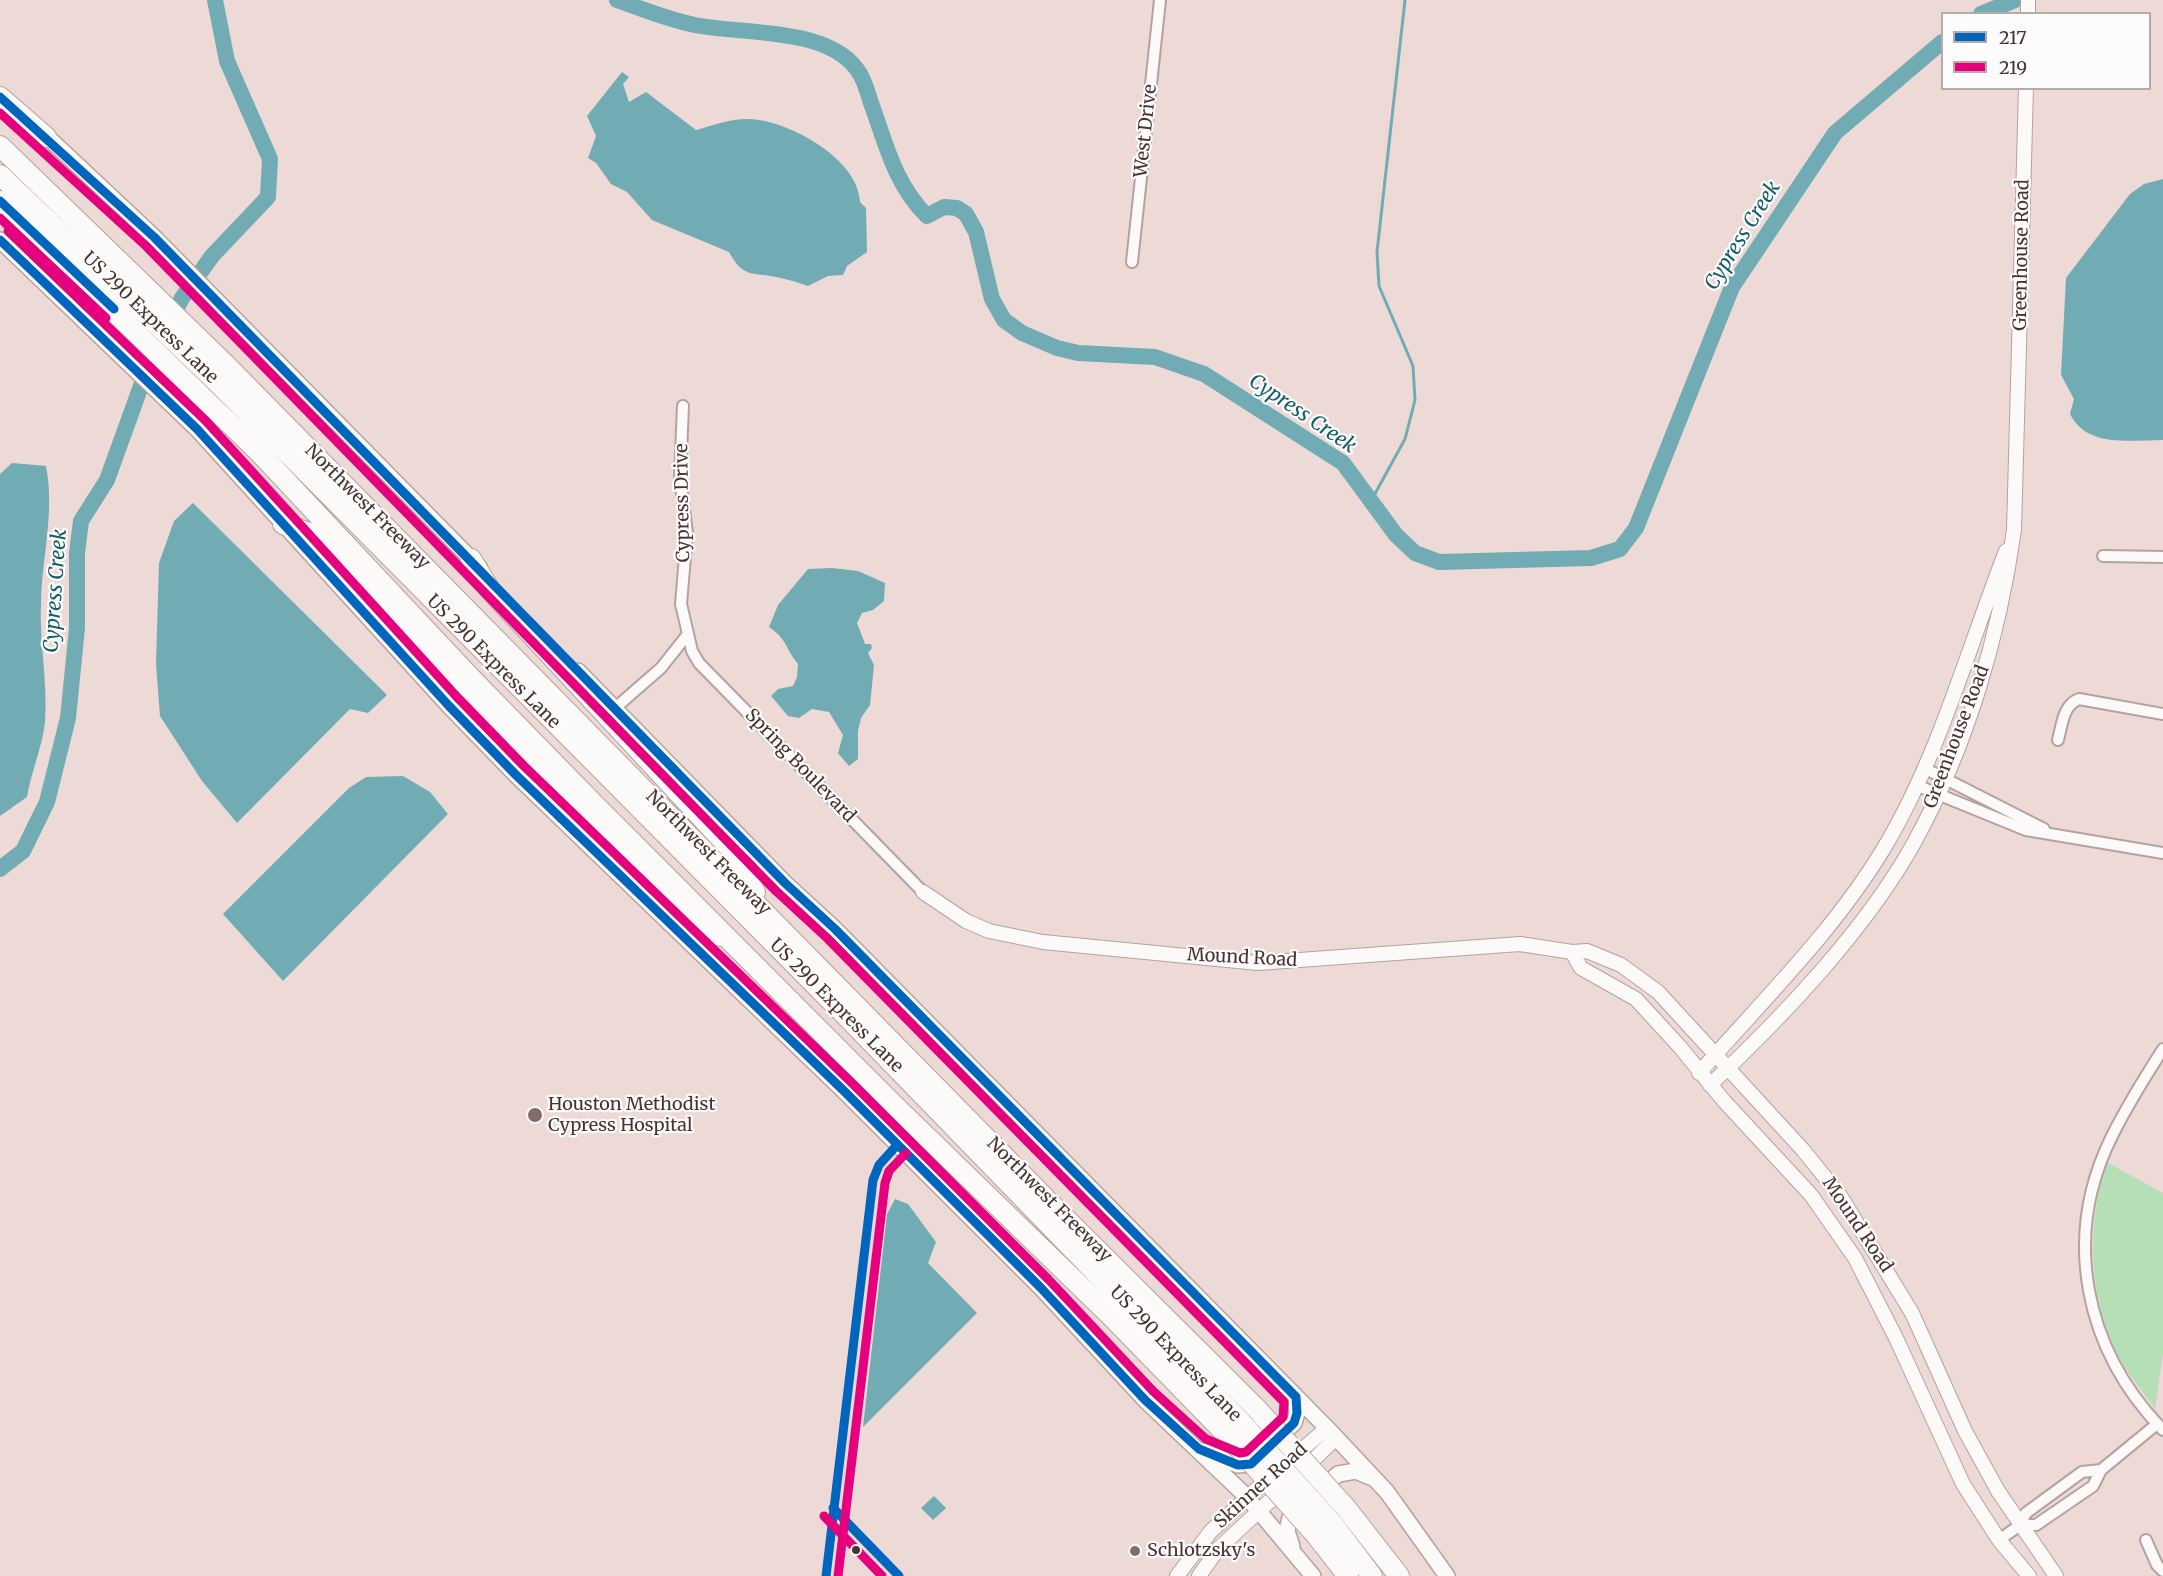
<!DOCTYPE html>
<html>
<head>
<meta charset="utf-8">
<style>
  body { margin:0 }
  #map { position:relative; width:2163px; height:1576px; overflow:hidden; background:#edd9d5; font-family:Merriweather,serif }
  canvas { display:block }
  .legend { position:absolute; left:1941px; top:12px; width:210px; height:78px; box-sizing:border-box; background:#fcfcfc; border:2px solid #b5abaa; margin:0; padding:8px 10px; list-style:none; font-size:18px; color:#4a322e }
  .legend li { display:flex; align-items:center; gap:12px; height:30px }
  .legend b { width:30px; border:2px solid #b5abaa }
</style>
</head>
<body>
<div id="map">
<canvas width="2163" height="1576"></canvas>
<ul class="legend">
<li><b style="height:8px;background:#0065bd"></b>217</li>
<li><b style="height:8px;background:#e5007d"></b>219</li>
</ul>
</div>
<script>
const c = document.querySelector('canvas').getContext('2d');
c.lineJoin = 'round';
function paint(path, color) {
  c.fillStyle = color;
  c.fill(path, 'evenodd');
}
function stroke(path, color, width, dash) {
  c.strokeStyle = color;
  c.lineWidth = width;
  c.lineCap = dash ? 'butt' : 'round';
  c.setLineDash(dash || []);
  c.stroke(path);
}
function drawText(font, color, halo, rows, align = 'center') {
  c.font = font + ' Merriweather,serif';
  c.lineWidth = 4.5;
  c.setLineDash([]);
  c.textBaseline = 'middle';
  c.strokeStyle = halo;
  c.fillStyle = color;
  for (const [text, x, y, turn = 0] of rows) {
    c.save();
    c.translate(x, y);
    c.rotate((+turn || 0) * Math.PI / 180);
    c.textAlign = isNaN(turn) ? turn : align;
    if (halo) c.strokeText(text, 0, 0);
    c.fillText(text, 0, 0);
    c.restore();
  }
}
paint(new Path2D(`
  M 2106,1162 L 2163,1193 L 2163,1353 L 2155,1409 C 2142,1390 2123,1369 2114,1348 C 2087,1285 2088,1226 2106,1162 Z`), '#b5dfb6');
paint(new Path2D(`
  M 622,72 L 629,77 L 623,84 L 629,102 L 646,92 L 696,130 C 717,124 737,116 759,120 C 795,125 859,161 860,202 L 866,208 L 867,252 L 847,266 L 843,275 L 828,276 L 808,286 C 797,282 786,279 776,277 C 751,272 743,278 729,252 L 652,220 L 627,192 L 611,184 L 596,163 L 588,158 L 596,136 L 587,116 Z
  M 2163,179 L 2163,440 C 2130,440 2087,448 2070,414 L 2074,399 L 2061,375 L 2066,278 L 2130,194 L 2144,184 Z
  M 12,463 L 46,466 C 55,513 42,556 41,603 C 39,642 48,682 45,722 C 43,744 31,773 27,797 L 0,816 L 0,474 Z
  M 193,503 L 387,695 L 368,713 L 350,709 L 237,823 L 202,781 L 160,716 L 156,664 L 159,563 L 174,521 Z
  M 832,568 L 858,571 L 885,583 L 884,601 L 873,610 L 862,613 L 857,623 L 865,644 L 871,644 L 872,648 L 868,653 L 874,665 L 870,705 L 861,718 L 858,731 L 858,759 L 849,766 L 838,753 L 843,735 L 829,712 L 812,709 L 799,718 L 788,716 L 771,696 L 778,689 L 793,686 L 797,677 L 798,664 C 785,648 787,639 769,627 L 778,605 L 808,569 Z
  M 403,776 L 430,792 L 448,814 L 283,981 L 223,914 L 349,788 L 366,777 Z
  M 895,1199 L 908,1204 L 936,1242 L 928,1263 L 977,1313 L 863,1427 L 887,1214 Z
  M 934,1496 L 946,1508 L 933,1520 L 921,1508 Z`), '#71acb5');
stroke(new Path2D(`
  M 1371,501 L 1405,439 L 1415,400 L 1413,366 L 1379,286 L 1377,252 L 1405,0`), '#71acb5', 3);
stroke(new Path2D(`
  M 617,0 C 642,9 669,20 695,25 C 744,35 832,26 860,74 C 865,82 868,94 871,103 C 886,144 895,185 927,216 L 944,207 L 957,208 L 966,214 L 976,232 L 992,299 L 1004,320 L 1022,333 L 1057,348 L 1078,353 L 1155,357 L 1204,374 L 1343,463 L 1396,535 L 1415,553 L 1439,562 L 1591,558 L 1620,549 L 1636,528 L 1732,287 L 1835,133 L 1942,42
  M 1981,14 L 2015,0
  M 0,869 L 23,851 L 47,802 L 68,718 L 77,628 L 77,553 L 81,521 L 107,480 L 150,361 L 182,298 L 212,256 L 268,197 L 270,159 L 227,61 L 215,0`), '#71acb5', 16);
const minor = new Path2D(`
  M 1132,262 L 1160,0
  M 683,406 L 680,478 L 687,533 L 681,604 L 692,651 L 699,663 L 923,892
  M 2103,556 L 2163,557
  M 614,709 L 661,668 L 688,634
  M 2058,740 C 2062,725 2063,705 2079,699 L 2163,714
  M 1926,769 L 2044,829
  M 1918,786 L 2026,830 L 2163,853
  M 2163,1049 C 2145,1077 2127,1106 2112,1136 C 2061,1238 2085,1350 2163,1430
  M 2020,1525 L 2036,1525 L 2093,1486 L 2101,1470 L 2157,1424
  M 1999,1540 L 2020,1525 L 2026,1513 L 2082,1472 L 2101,1470
  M 2146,1540 L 2157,1565 L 2163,1571`);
const tertiary = new Path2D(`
  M 2028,14 L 2028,0
  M 923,892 L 966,921 L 989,931 L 1043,942 L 1258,963 L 1520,944 L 1572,952 L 1587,951 L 1621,965 L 1658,992 L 1803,1150 L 1841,1197 L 1912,1313 L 1965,1431 L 1998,1491 L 2056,1576
  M 1572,952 L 1581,968 L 1636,999 L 1680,1047 L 1724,1101 L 1811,1195 L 1855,1258 L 1896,1338 L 1963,1484 L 1999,1540 L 2029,1576
  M 1699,1073 C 1763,1000 1834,931 1884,848 C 1939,756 1967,651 2006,551
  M 1710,1085 C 1782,1018 1868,927 1915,841 C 1967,746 1999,637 2014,530 L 2026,88
  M 1292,1458 L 1327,1428
  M 1303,1470 L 1336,1438
  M 1177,1576 L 1211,1531 L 1273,1474
  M 1199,1576 L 1218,1549 L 1285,1487`);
const secondary = new Path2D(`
  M 39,129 L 154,237 L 479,567
  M 0,240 L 197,429 L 449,706 L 516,775 L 844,1091 L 1041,1288 L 1145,1400 L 1247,1497 L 1313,1576
  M 578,671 L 785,883 L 835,929 L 1327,1428 L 1387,1492 L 1447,1576
  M 1204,1451 L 1238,1465 L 1251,1464 L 1294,1423 L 1297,1413 L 1296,1397
  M 1292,1546 L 1287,1531 L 1290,1517 L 1338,1474 L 1356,1471 L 1370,1477`);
const motorway = new Path2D(`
  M 0,97 L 46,137
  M 0,146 L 228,367 L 1048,1201 L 1256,1408
  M 0,175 L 220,385 L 848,1018 L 1240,1421
  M 0,201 L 257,450 L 470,677 L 592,802 L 892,1103 L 1111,1316 L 1226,1434
  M 283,524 L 309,533 L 594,830 L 704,933 L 721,936
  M 471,559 L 490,590 L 738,857 L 755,892
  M 1346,1508 L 1399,1576
  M 1332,1523 L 1372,1576
  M 1316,1535 L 1348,1576`);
stroke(minor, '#b5a29e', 14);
stroke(tertiary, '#b5a29e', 16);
stroke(secondary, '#b5a29e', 18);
stroke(motorway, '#b5a29e', 22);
stroke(minor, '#fcf9f9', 10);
stroke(tertiary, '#fcf9f9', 14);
stroke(secondary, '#fcf9f9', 15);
stroke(motorway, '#fcf9f9', 20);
const motorwayBridge = new Path2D(`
  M 1256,1408 L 1346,1508
  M 1240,1421 L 1332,1523
  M 1226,1434 L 1316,1535`);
stroke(motorwayBridge, '#b5a29e', 22, []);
stroke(motorwayBridge, '#fcf9f9', 20);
stroke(new Path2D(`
  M 0,97 L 154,237 L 785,883 L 835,929 L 1296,1397 L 1297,1413 L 1294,1423 L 1251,1464 L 1238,1465 L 1199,1449 L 1145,1400 L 1041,1288 L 844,1091 L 516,775 L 449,706 L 197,429 L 0,240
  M 0,201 L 114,309
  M 833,1508 L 899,1576
  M 826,1576 L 873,1180 L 879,1165 L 897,1145`), '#0065bd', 9);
stroke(new Path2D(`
  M 0,113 L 146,246 L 776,891 L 827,938 L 1284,1402 L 1283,1417 L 1246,1452 L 1240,1453 L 1206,1439 L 1153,1391 L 1049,1280 L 852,1083 L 524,766 L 458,698 L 206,421 L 8,231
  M 0,218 L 106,318
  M 824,1516 L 882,1576
  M 838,1576 L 885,1183 L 889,1171 L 906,1153`), '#e5007d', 9);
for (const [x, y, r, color] of [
  [535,1115,8,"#836c68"],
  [856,1550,5,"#4a322e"],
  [1135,1551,6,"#836c68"]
]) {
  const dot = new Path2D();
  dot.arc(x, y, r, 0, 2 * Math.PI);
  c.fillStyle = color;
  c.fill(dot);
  stroke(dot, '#fcfcfc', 2);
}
drawText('18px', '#4a322e', '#fcfcfc', [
  ["West Drive",1146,131,-84],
  ["Greenhouse Road",2022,255,-89],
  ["US 290 Express Lane",150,318,44],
  ["Cypress Drive",683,503,-91],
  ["Northwest Freeway",367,507,45],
  ["US 290 Express Lane",493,662,45],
  ["Greenhouse Road",1957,737,-69],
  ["Spring Boulevard",800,766,46],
  ["Northwest Freeway",708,853,45],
  ["Mound Road",1242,958,3],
  ["US 290 Express Lane",836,1006,45],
  ["Northwest Freeway",1049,1200,45],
  ["Mound Road",1857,1225,56],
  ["US 290 Express Lane",1175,1354,46],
  ["Skinner Road",1261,1486,-42]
]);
drawText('18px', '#4a322e', '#fcfcfc', [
  ["Houston Methodist",548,1105],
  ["Cypress Hospital",548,1126],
  ["Schlotzsky's",1147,1551]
], 'left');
drawText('italic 20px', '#105d68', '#fcfcfc', [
  ["Cypress Creek",1743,236,-58],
  ["Cypress Creek",1302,414,34],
  ["Cypress Creek",56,591,-86]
]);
</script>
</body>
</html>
